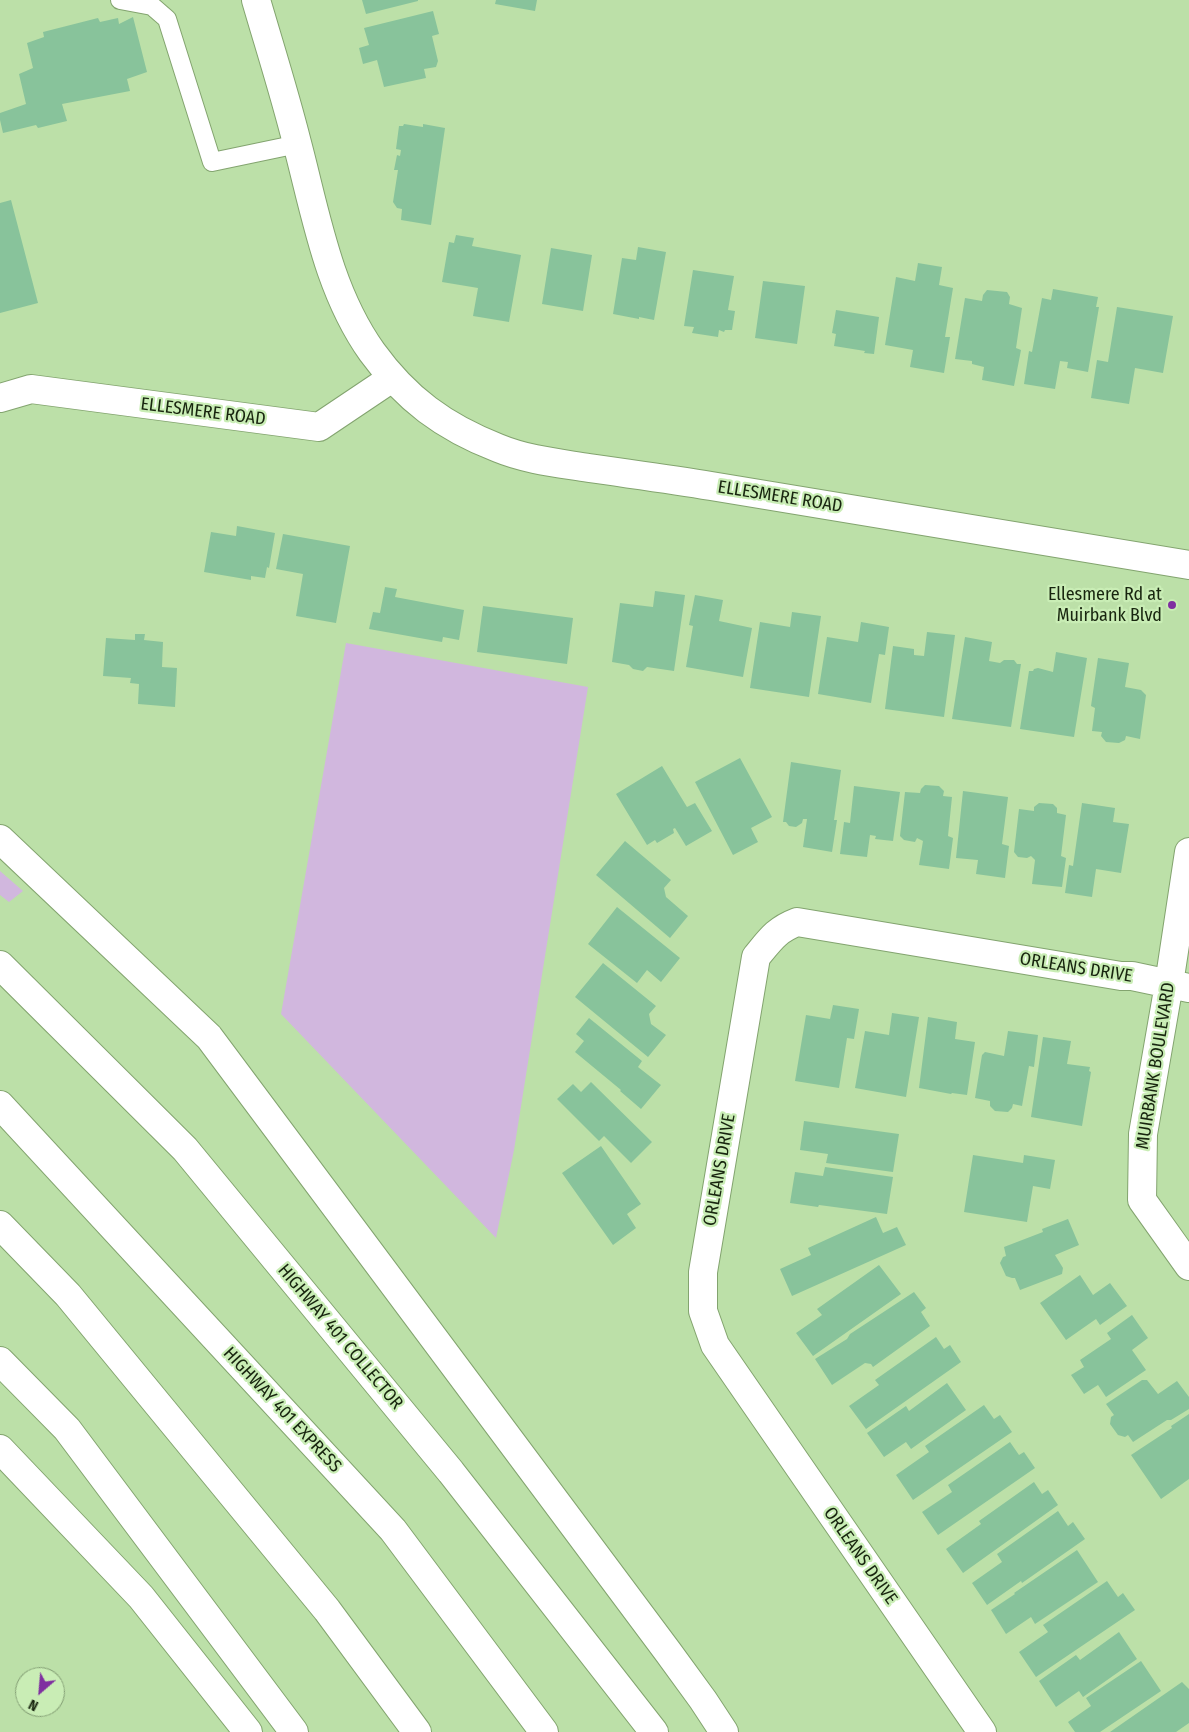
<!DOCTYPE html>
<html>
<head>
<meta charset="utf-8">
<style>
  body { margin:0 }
  #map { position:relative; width:1189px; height:1732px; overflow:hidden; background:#bce0a8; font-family:"Fira Sans Condensed",sans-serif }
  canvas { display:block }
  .north { position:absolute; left:15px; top:1667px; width:50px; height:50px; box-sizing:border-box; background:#c9edb5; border:1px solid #829d73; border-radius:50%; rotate:207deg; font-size:14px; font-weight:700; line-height:20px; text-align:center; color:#18250f }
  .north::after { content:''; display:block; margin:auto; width:18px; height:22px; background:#7f2fa0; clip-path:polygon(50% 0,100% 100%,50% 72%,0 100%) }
</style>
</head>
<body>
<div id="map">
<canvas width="1189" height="1732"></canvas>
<div class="north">N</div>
</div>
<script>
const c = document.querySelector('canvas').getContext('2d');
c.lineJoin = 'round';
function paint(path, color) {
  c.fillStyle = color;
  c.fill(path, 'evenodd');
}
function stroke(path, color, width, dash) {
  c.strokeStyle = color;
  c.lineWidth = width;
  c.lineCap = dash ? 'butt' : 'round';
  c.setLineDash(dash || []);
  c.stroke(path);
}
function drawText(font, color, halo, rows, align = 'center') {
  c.font = font + ' "Fira Sans Condensed",sans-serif';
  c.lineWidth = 4.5;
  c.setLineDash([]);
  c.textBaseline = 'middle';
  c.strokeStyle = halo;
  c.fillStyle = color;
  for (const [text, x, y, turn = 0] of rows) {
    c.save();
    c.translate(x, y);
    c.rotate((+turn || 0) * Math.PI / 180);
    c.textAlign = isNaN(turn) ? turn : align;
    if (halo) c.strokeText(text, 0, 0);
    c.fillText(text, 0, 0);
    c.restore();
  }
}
paint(new Path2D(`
  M 346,643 L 588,687 L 514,1150 L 496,1238 L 281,1014 Z
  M 0,871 L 23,891 L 9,902 L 0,895 Z`), '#d1b7de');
paint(new Path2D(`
  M 362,0 L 418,0 L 418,1 L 366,14 Z
  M 496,0 L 537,0 L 535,11 L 495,4 Z
  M 433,11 L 439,34 L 432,36 L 438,61 L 436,67 L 424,69 L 426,78 L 384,87 L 377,60 L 363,64 L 359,48 L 369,45 L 364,28 Z
  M 133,17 L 147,72 L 127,79 L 130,91 L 62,104 L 67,121 L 38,128 L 36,125 L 3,133 L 0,120 L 0,113 L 26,104 L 19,74 L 33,68 L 27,43 L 44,37 L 43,32 L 98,18 L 100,22 L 118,18 L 119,24 Z
  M 404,124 L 423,127 L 423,124 L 445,128 L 431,225 L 401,220 L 402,209 L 397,208 L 393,202 L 398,170 L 394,170 L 397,155 L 400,156 L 401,150 L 396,149 L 399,126 L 403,126 Z
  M 11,200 L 38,303 L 0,313 L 0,203 Z
  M 456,235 L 474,238 L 472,246 L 521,255 L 509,322 L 473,316 L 478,288 L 442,282 L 449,242 L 454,243 Z
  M 638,247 L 666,252 L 654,320 L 639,317 L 639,319 L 613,314 L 622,258 L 636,260 Z
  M 551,248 L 592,255 L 583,311 L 542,304 Z
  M 918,263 L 942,267 L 939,285 L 953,288 L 945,337 L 950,337 L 944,373 L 910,367 L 913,350 L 885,345 L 896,277 L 915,281 Z
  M 693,270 L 734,276 L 728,310 L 735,311 L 732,330 L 725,330 L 724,332 L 719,330 L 718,337 L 692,333 L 694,327 L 684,326 Z
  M 763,281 L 805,286 L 797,344 L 755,338 Z
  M 1053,289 L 1098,297 L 1096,307 L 1099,307 L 1088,372 L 1067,368 L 1068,362 L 1060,361 L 1055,389 L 1024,384 L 1029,351 L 1032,352 L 1042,298 L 1051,300 Z
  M 987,290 L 1007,292 L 1010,297 L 1009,304 L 1022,308 L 1016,348 L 1021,350 L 1014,386 L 982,380 L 984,367 L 972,364 L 972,361 L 955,359 L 965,298 L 982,301 L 983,295 Z
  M 1117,307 L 1173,316 L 1163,373 L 1135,368 L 1129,404 L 1091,398 L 1097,360 L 1108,362 Z
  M 836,310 L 879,317 L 874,354 L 864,353 L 865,351 L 834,346 L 836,334 L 832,333 Z
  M 237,526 L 275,533 L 269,568 L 267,567 L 265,578 L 251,576 L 251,580 L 204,572 L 211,532 L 236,536 Z
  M 283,534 L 350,546 L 336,623 L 296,616 L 303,574 L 276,569 Z
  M 385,587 L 397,589 L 395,597 L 464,610 L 459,640 L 443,637 L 442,642 L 369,629 L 373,612 L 380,613 Z
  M 655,591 L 685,595 L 674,671 L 647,667 L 643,671 L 633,669 L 629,665 L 612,662 L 620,603 L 653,607 Z
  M 695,595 L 723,600 L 719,621 L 752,628 L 743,677 L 686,667 L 693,626 L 689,625 Z
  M 483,606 L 573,618 L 567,664 L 477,652 Z
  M 792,612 L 821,616 L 809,697 L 750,688 L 760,622 L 790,627 Z
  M 861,622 L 889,627 L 885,655 L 879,654 L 871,703 L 818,694 L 827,637 L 858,642 Z
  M 927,632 L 955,635 L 944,717 L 885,709 L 893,646 L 914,649 L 914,655 L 924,656 Z
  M 135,634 L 145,634 L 144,640 L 163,642 L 162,667 L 177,668 L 175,707 L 138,704 L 139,684 L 130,683 L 131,678 L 103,676 L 106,638 L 135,640 Z
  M 965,637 L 992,642 L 989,661 L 1000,663 L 1004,660 L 1014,660 L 1017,664 L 1021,664 L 1011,727 L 952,719 Z
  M 1056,652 L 1087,658 L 1074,737 L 1020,729 L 1029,671 L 1033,671 L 1034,669 L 1038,668 L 1053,672 Z
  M 1098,658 L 1129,663 L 1125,687 L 1141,690 L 1146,695 L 1140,739 L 1126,736 L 1125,740 L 1119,743 L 1106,742 L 1101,736 L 1102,732 L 1092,731 L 1095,708 L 1091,706 Z
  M 740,758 L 772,817 L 751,828 L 758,842 L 733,855 L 695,782 Z
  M 791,762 L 841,770 L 834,820 L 837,820 L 832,852 L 803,847 L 807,819 L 803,819 L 802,823 L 796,827 L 789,826 L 786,822 L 783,822 Z
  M 662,766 L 687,807 L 695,803 L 712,831 L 686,846 L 675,828 L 673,829 L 674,833 L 657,843 L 655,840 L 647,845 L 616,794 Z
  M 925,785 L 939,786 L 944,791 L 943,796 L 952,797 L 948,836 L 953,838 L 949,869 L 919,865 L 923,841 L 917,838 L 915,842 L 904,840 L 900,836 L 905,792 L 920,793 L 921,789 Z
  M 854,786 L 900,792 L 893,841 L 875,839 L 876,836 L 870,835 L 867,857 L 840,854 L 844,822 L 850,823 Z
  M 963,791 L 1008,797 L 1002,844 L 1009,846 L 1005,878 L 976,874 L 978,860 L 956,858 Z
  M 1039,803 L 1053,804 L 1057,808 L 1057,813 L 1066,815 L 1061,856 L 1066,858 L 1062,887 L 1032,884 L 1035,860 L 1031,856 L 1027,858 L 1018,857 L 1014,852 L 1019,809 L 1034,811 L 1034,807 Z
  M 1082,803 L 1115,808 L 1113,822 L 1129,824 L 1121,873 L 1096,869 L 1092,897 L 1065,893 L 1069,865 L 1073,866 Z
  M 625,841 L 671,880 L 664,888 L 666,897 L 688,916 L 670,938 L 596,875 Z
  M 617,907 L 680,958 L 661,982 L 647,970 L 637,983 L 588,944 Z
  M 603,963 L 656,1006 L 649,1014 L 651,1024 L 666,1035 L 648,1057 L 575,997 Z
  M 833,1005 L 859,1009 L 854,1039 L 847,1038 L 839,1088 L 795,1081 L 806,1015 L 830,1019 Z
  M 892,1013 L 919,1017 L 906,1097 L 855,1088 L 865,1031 L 889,1035 Z
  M 928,1017 L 957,1022 L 955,1039 L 975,1042 L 967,1095 L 952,1093 L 951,1094 L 919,1088 Z
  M 589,1018 L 642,1061 L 638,1067 L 661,1085 L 641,1109 L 620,1091 L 621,1090 L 575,1052 L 584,1041 L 576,1034 Z
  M 1008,1031 L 1038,1035 L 1034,1067 L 1029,1066 L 1022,1106 L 1013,1104 L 1012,1108 L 1008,1112 L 995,1111 L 990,1106 L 990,1101 L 975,1098 L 982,1055 L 985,1052 L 1004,1056 Z
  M 1043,1037 L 1071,1041 L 1067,1064 L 1090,1067 L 1089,1071 L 1091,1072 L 1082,1126 L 1031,1117 Z
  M 591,1082 L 652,1142 L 631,1163 L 604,1136 L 599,1141 L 557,1099 L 573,1084 L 581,1092 Z
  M 804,1121 L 899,1134 L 893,1172 L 826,1163 L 828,1154 L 800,1150 Z
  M 601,1146 L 641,1204 L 627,1214 L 636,1228 L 613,1245 L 562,1173 Z
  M 973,1155 L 1023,1163 L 1024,1155 L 1055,1160 L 1050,1189 L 1033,1186 L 1027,1222 L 964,1212 Z
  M 825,1167 L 893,1177 L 887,1214 L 819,1205 L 818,1207 L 790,1203 L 795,1172 L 823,1176 Z
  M 876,1217 L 883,1233 L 897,1227 L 906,1245 L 792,1296 L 780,1269 L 811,1255 L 808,1248 Z
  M 1068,1219 L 1079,1245 L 1055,1255 L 1063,1268 L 1062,1274 L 1020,1290 L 1015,1278 L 1012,1278 L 1006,1276 L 1000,1263 L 1003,1257 L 1006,1256 L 1004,1247 L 1043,1232 L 1042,1229 Z
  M 879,1265 L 901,1294 L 813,1356 L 796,1333 L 822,1315 L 817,1309 Z
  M 1080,1275 L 1093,1295 L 1110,1283 L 1127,1306 L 1100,1325 L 1096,1319 L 1066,1340 L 1040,1303 Z
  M 914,1292 L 926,1308 L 921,1312 L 930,1326 L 873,1367 L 871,1364 L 865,1363 L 832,1385 L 815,1359 L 847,1339 L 850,1334 Z
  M 1132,1315 L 1148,1338 L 1132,1350 L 1146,1370 L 1106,1397 L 1098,1385 L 1084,1394 L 1071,1375 L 1084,1367 L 1080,1360 L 1111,1339 L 1107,1333 Z
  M 936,1337 L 944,1349 L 950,1345 L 961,1362 L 866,1429 L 849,1406 L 879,1385 L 875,1380 Z
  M 1142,1380 L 1147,1380 L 1158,1394 L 1177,1381 L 1189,1397 L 1189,1409 L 1171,1420 L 1167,1420 L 1133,1442 L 1128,1435 L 1125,1437 L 1118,1435 L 1110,1424 L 1111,1417 L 1114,1415 L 1106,1404 Z
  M 947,1383 L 966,1410 L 911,1449 L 906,1442 L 884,1457 L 867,1433 L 906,1406 L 909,1411 Z
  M 984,1405 L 994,1419 L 1000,1415 L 1012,1432 L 913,1500 L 896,1475 L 929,1452 L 925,1446 Z
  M 1189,1414 L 1189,1479 L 1161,1499 L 1131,1455 L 1172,1428 L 1171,1426 Z
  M 1010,1442 L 1019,1455 L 1024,1452 L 1035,1468 L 938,1535 L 922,1512 L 952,1492 L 948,1485 Z
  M 1034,1482 L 1042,1494 L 1048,1490 L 1058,1505 L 963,1573 L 946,1549 L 981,1524 L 979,1521 Z
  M 1058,1511 L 1068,1526 L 1073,1522 L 1085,1539 L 1022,1583 L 1021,1581 L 987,1605 L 972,1583 L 1002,1562 L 997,1554 Z
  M 1077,1550 L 1098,1582 L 1035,1624 L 1031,1617 L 1006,1634 L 991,1610 L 1015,1594 L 1014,1593 Z
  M 1107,1581 L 1118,1597 L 1123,1593 L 1135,1610 L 1036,1677 L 1019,1652 L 1048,1632 L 1043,1625 Z
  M 1119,1632 L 1137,1659 L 1083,1697 L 1079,1691 L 1056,1707 L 1039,1681 L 1076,1655 L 1080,1660 Z
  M 1141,1661 L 1161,1691 L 1100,1732 L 1075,1732 L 1068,1722 L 1091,1706 L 1086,1698 Z
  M 1182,1682 L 1189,1689 L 1189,1723 L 1176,1732 L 1110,1732 Z`), '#88c39b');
const lane = new Path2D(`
  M 120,0 L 152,6 L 167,19 L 212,162 L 298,144`);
const street = new Path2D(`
  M 0,398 L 31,389 L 319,427 L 392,378
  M 1189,852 L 1169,984 L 1143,1134 L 1142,1200 L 1189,1266
  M 982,1732 L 715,1345 L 703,1311 L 703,1272 L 756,957 C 770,940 776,930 797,922 L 1121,976 L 1132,976 L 1189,988`);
const secondary = new Path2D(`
  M 256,0 C 270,48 285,95 297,143 C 316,215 328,290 372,352 C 406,399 444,427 498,448 C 527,460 558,463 589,468 C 630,474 671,479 711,486 C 871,512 1030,539 1189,565`);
const highway = new Path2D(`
  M 0,839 L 209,1037 L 668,1652 L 703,1700 L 724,1732
  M 0,965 L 185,1149 L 451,1472 L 654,1732
  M 0,1105 L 393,1530 L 544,1732
  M 0,1225 L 68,1295 L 327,1610 L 417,1732
  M 0,1361 L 67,1429 L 294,1732
  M 0,1449 L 141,1597 L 248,1732`);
stroke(lane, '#83a46f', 20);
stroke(street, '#83a46f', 30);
stroke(secondary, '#83a46f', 30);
stroke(highway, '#83a46f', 30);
stroke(lane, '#fff', 18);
stroke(street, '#fff', 28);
stroke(secondary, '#fff', 28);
stroke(highway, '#fff', 28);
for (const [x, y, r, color] of [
  [1172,605,5,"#7f2fa0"]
]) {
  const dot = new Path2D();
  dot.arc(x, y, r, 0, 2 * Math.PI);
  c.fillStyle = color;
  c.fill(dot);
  stroke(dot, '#c9edb5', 2);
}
drawText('18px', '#18250f', '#c9edb5', [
  ["ELLESMERE ROAD",203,412,7],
  ["ELLESMERE ROAD",780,497,9],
  ["ORLEANS DRIVE",1076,968,9],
  ["MUIRBANK BOULEVARD",1156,1066,-81],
  ["ORLEANS DRIVE",720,1170,-80],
  ["HIGHWAY 401 COLLECTOR",340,1337,50],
  ["HIGHWAY 401 EXPRESS",282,1410,47],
  ["ORLEANS DRIVE",860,1556,55]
]);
drawText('18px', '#18250f', '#c9edb5', [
  ["Ellesmere Rd at",1162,595],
  ["Muirbank Blvd",1162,616]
], 'right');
</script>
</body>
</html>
